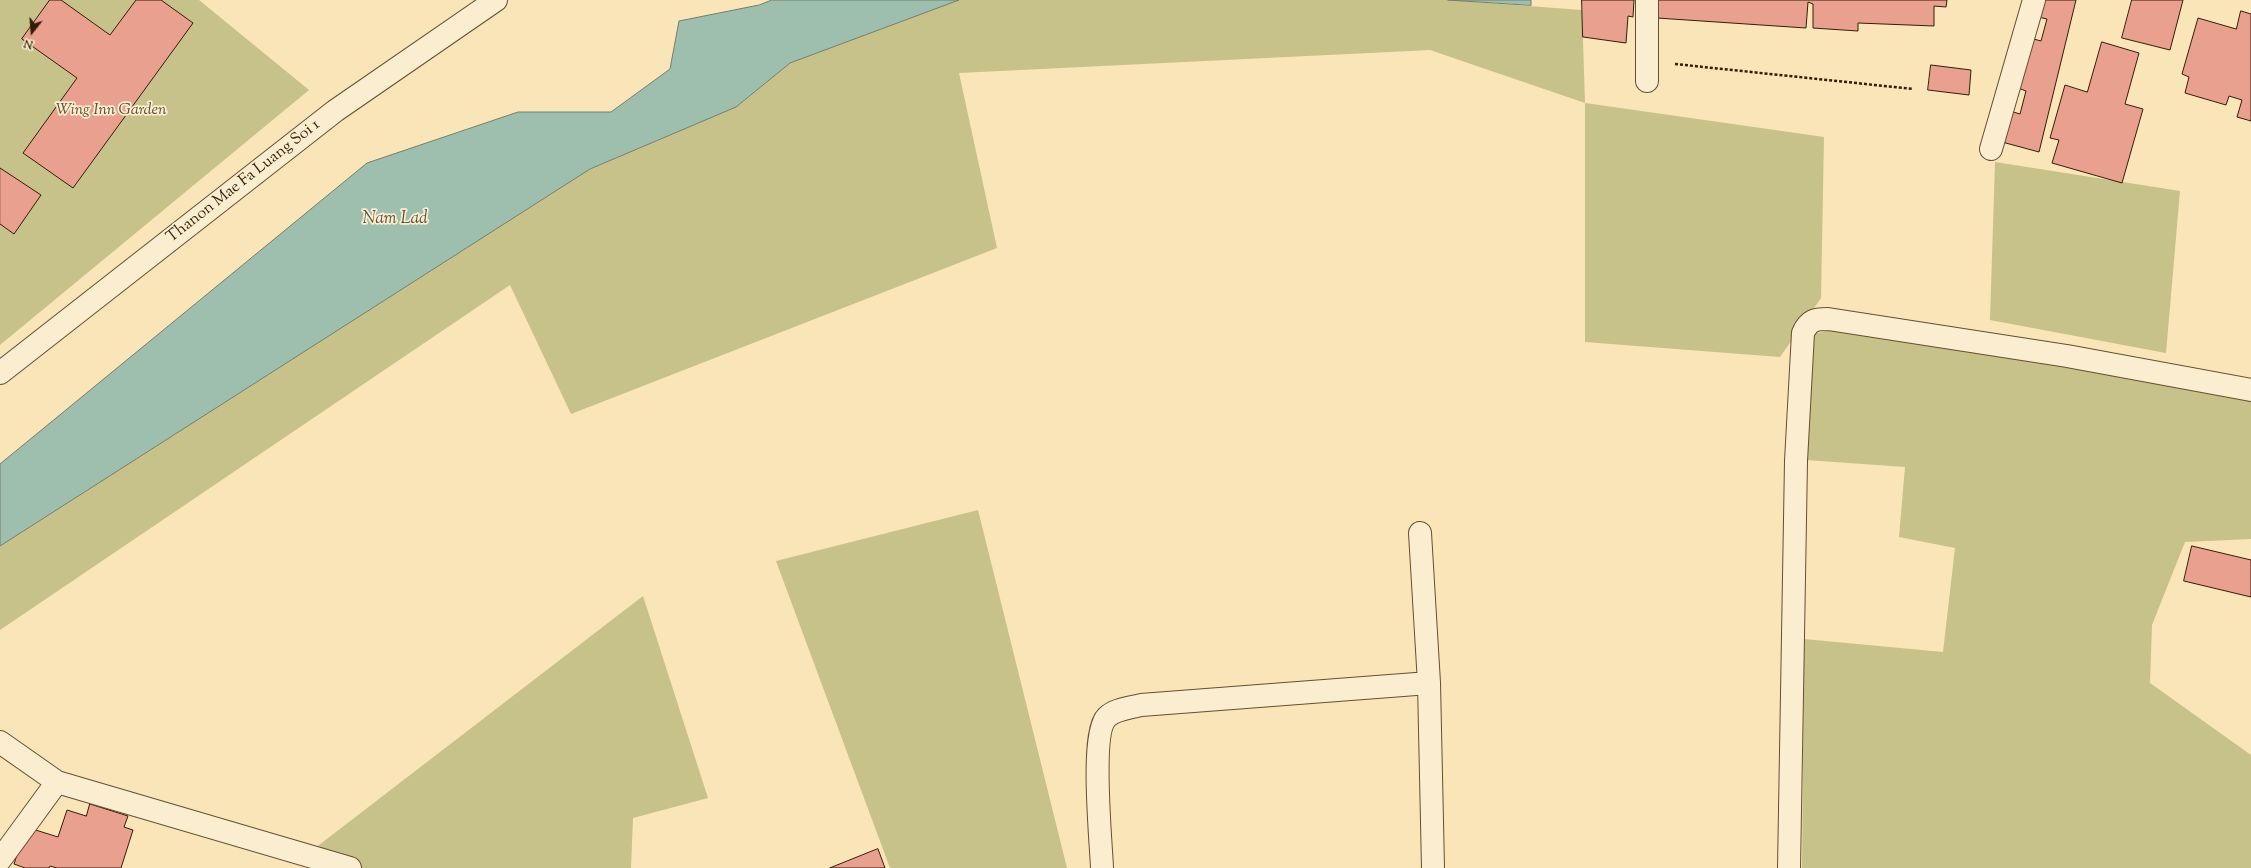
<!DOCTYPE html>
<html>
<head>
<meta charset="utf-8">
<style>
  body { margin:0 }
  #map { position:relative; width:2251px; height:868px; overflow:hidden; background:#f9e5b7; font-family:"Sorts Mill Goudy",serif }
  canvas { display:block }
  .north { position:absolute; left:12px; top:12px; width:40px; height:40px; -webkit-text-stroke:3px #fbeed0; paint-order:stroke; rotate:197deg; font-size:11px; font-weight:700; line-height:16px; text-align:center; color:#351c06 }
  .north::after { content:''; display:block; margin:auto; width:14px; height:18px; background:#351c06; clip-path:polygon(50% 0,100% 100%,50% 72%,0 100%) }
</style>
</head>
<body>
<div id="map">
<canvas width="2251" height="868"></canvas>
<div class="north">N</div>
</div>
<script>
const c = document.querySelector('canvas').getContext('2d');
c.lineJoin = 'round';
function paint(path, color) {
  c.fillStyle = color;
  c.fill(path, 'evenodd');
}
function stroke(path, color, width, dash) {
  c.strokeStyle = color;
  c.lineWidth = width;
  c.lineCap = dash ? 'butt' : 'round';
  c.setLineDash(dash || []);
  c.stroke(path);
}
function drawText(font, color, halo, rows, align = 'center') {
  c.font = font + ' "Sorts Mill Goudy",serif';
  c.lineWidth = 3.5;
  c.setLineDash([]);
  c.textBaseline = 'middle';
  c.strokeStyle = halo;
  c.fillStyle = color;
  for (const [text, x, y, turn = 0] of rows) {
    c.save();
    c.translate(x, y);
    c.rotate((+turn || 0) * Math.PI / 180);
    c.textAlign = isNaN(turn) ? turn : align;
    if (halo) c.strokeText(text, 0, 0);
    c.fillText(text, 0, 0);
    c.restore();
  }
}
paint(new Path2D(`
  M 0,0 L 199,0 L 309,90 L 0,345 Z
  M 957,0 L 1448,0 L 1582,10 L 1585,103 L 1824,137 L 1821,298 L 1780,357 L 1585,342 L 1585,103 L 1430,50 L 959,73 L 997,248 L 571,414 L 510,285 L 0,630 L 0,546 L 590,169 L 736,107 L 790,63 Z
  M 1995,162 L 2180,191 L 2166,353 L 1990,320 Z
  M 1843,328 L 2251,397 L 2251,539 L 2185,542 L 2152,625 L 2150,683 L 2251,755 L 2251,868 L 1802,868 L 1804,639 L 1943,652 L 1955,548 L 1899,537 L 1905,467 L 1806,460 L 1812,334 Z
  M 978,510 L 1067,868 L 890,868 L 776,561 Z
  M 643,596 L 708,798 L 633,818 L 631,868 L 350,868 L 306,855 Z`), '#c6c289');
const water = new Path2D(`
  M 772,0 L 959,0 L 790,63 L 736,107 L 590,169 L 0,546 L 0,464 L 367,163 L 518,112 L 611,112 L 670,69 L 679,21 L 759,5 Z
  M 1448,0 L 1531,0 L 1531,5 Z`);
paint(water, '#9ebfad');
stroke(water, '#747e6a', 1);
const building = new Path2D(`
  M 50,0 L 61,0 L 110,35 L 136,0 L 161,0 L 193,23 L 73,188 L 23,153 L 77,78 L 22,39 Z
  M 1582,0 L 1634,0 L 1633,17 L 1628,16 L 1626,43 L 1583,37 Z
  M 1659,0 L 1947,0 L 1946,7 L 1934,6 L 1934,26 L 1858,23 L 1858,31 L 1813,28 L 1813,4 L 1808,2 L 1806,28 L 1657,18 Z
  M 2043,0 L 2076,0 L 2039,152 L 2002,142 L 2010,111 L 2020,114 L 2026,91 L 2018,88 L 2030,38 L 2041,41 L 2047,19 L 2038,17 Z
  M 2132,0 L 2183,0 L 2170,50 L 2122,38 Z
  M 2241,11 L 2251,14 L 2251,121 L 2237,117 L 2242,100 L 2229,96 L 2226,105 L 2185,93 L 2189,77 L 2182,74 L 2198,18 L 2236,29 Z
  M 2102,42 L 2139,53 L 2125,104 L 2143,109 L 2122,183 L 2052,163 L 2059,140 L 2050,138 L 2065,85 L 2087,92 Z
  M 1931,65 L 1971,70 L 1969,95 L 1928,90 Z
  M 0,168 L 41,195 L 14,234 L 0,224 Z
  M 2192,546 L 2251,560 L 2251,597 L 2184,581 Z
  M 90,804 L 128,816 L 124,827 L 133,830 L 121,868 L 57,868 L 50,866 L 49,868 L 25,868 L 14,864 L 26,827 L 58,837 L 67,810 L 86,816 Z
  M 878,849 L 885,868 L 830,868 Z`);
paint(building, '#eaa08e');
stroke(building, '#351c06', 1);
const minor = new Path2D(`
  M 1647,81 L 1647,0
  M 1991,149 L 2034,0
  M 0,373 L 335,111 L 496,0
  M 1420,533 L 1429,683
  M 0,742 L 57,782 L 350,868
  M 0,860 L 57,782
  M 1102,868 C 1101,841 1090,733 1107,717 C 1115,709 1130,708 1141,705 L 1429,683 L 1433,868
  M 1789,868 L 1796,461 L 1803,333 C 1809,320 1815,319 1828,319 L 2067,356 L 2251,390`);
stroke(minor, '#664e32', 24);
stroke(new Path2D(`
  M 1675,64 L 1913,89`), '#351c06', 2.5, [3, 2]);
stroke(minor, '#fbeed0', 22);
drawText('italic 16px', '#604e2d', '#fbeed0', [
  ["Wing Inn Garden",111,111]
]);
drawText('16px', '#351c06', '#fbeed0', [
  ["Thanon Mae Fa Luang Soi 1",244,182,-38]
]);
drawText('italic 17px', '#544d38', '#fbeed0', [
  ["Nam Lad",395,220]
]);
</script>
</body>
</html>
